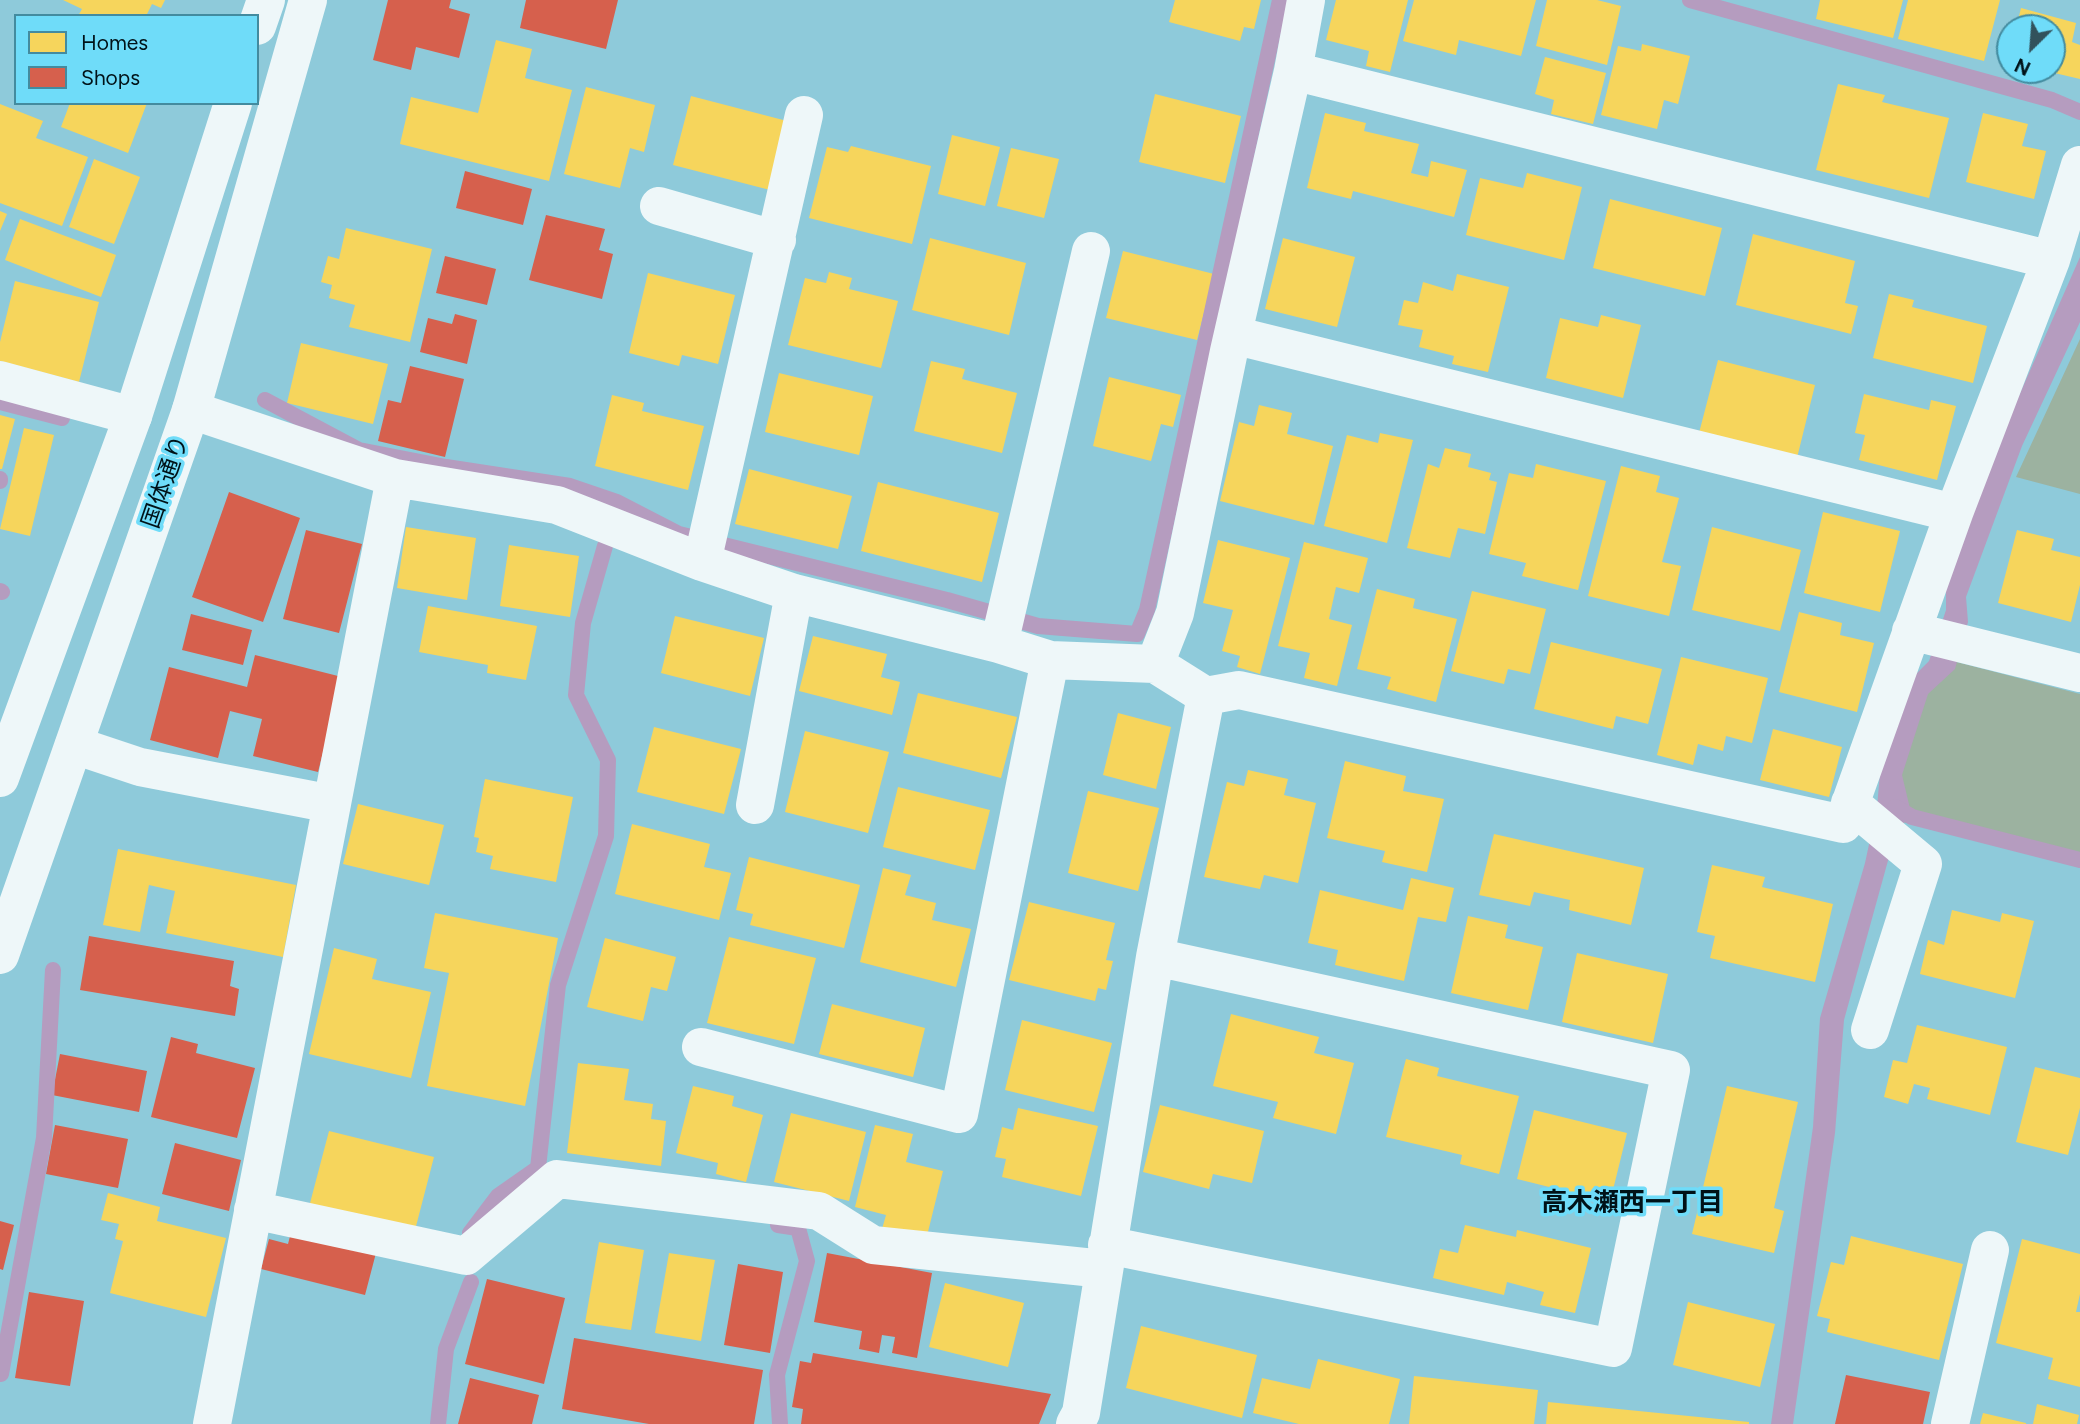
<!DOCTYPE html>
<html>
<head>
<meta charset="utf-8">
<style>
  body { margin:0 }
  #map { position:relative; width:2080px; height:1424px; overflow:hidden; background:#8ecada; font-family:Figtree,sans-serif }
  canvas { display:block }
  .legend { position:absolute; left:14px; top:14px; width:245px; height:91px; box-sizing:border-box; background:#6fdcf9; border:2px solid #438b9f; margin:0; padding:9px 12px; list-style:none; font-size:21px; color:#001218 }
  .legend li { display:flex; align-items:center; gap:14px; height:35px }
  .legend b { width:35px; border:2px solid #438b9f }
  .north { position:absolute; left:1996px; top:14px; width:70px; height:70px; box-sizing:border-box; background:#6fdcf9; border:2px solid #438b9f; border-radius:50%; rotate:205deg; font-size:19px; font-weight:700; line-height:28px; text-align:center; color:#001218 }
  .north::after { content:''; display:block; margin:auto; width:24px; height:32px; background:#32525c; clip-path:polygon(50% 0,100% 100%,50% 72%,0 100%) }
</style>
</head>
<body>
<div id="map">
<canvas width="2080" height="1424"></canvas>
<ul class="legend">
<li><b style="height:19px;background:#f6d55c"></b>Homes</li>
<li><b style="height:19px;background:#d6604d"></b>Shops</li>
</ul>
<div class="north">N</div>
</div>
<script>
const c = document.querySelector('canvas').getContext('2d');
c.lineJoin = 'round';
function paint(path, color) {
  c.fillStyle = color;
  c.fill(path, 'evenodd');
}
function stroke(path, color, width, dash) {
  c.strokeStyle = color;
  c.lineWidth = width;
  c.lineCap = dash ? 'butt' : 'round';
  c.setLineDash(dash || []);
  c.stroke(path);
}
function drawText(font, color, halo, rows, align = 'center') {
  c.font = font + ' Figtree,"Noto Sans JP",sans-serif';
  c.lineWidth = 7;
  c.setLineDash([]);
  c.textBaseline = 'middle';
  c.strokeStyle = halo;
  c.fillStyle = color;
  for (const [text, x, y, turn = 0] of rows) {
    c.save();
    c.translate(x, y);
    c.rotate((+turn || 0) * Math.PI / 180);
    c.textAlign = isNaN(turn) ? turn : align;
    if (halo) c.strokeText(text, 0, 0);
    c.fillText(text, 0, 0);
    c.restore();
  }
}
paint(new Path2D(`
  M 2080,339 L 2080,494 L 2016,477 Z
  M 1945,659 L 2080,694 L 2080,865 L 1878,816 L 1903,726 Z`), '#9cb2a0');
paint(new Path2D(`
  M 2080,257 L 2080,322 L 2022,446 L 1966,597 L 1968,622 L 1955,669 L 1928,694 L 1902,775 L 1912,817 L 1897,828 L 1844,1020 L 1835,1133 L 1793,1424 L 1771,1424 L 1813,1127 L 1820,1018 L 1865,863 L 1877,807 L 1880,773 L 1916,674 L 1929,661 L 1946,610 L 1946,586 L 2003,432 Z`), '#b59cbf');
paint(new Path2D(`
  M 63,0 L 165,0 L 161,8 L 152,4 L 146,16 L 78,16 L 82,9 Z
  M 1175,0 L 1261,0 L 1254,29 L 1244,27 L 1240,41 L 1169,22 Z
  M 1336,0 L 1408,0 L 1390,72 L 1366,66 L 1369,51 L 1326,40 Z
  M 1414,0 L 1536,0 L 1521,56 L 1459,40 L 1456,55 L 1403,41 Z
  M 1547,0 L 1597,0 L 1621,6 L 1607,65 L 1536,46 Z
  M 1820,0 L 1903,0 L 1893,38 L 1816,19 Z
  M 1908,0 L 2000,0 L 1984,61 L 1898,39 Z
  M 2021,8 L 2076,23 L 2072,42 L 2080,45 L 2080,79 L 2046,71 L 2052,70 L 2052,28 L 2016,28 Z
  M 496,40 L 532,49 L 525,78 L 572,90 L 549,181 L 400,144 L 411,97 L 478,113 Z
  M 1642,44 L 1690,56 L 1678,104 L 1664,100 L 1657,129 L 1601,115 L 1618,46 L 1641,51 Z
  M 1545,57 L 1606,73 L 1593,124 L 1551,114 L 1554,100 L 1535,94 Z
  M 1838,84 L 1885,95 L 1882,102 L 1949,118 L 1929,198 L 1816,170 Z
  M 586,87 L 655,105 L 644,152 L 630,148 L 620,188 L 564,174 Z
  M 1155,94 L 1241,116 L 1225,183 L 1139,162 Z
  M 691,96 L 787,121 L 770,190 L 673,165 Z
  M 70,103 L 147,103 L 128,153 L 61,127 Z
  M 0,104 L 43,121 L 36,138 L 88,157 L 62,226 L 0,203 Z
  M 1325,113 L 1366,123 L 1364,131 L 1419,144 L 1411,173 L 1428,177 L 1431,161 L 1467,170 L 1454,217 L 1353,191 L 1351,199 L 1307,188 Z
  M 1983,113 L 2028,124 L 2022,146 L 2046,151 L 2034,199 L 1966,182 Z
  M 952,135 L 1000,147 L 985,206 L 938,194 Z
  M 851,146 L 931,166 L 912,244 L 809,218 L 827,147 L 848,152 Z
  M 1011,148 L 1059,159 L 1044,218 L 997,206 Z
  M 94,159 L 140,177 L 114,244 L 69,227 Z
  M 1527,173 L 1582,187 L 1564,260 L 1466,235 L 1480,178 L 1523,188 Z
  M 1610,199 L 1722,228 L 1705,296 L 1593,268 Z
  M 0,211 L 7,214 L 0,231 Z
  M 20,219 L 116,255 L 101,297 L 5,260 Z
  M 346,228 L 432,249 L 410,342 L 349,327 L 355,305 L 329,298 L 332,285 L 321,282 L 328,256 L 339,259 Z
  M 1753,234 L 1855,261 L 1845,303 L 1858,306 L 1851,334 L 1736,305 Z
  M 930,238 L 1026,263 L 1009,335 L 912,310 Z
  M 1283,238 L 1355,257 L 1337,327 L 1265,309 Z
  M 1123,251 L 1214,274 L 1197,340 L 1106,318 Z
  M 829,272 L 852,278 L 849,289 L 898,301 L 881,368 L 788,345 L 805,278 L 826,283 Z
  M 648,273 L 735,295 L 718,364 L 682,355 L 679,366 L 629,353 Z
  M 1457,274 L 1509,287 L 1488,372 L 1452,364 L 1454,356 L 1419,347 L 1423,330 L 1398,325 L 1404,300 L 1418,303 L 1423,282 L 1453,291 Z
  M 15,281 L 99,302 L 79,382 L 0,361 L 0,342 Z
  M 1889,294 L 1914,300 L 1912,307 L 1987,326 L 1973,383 L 1873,358 Z
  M 1601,315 L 1641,325 L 1623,398 L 1546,378 L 1560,318 L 1598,327 Z
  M 301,343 L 388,364 L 373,424 L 287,403 Z
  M 1718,360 L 1815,385 L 1797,458 L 1699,433 Z
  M 931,361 L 965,369 L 962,379 L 1017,393 L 1002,453 L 914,431 Z
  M 779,373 L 873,396 L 859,455 L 765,432 Z
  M 1109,377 L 1181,395 L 1173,427 L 1161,424 L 1151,461 L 1093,446 Z
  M 1864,394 L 1929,410 L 1931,400 L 1956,406 L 1937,480 L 1859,460 L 1865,435 L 1855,433 Z
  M 612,395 L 644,403 L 642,411 L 704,426 L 688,490 L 595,466 Z
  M 1259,405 L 1292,413 L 1287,434 L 1333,446 L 1314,525 L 1220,501 L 1239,422 L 1254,426 Z
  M 0,415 L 15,419 L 2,469 L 0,469 Z
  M 24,428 L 54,435 L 30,536 L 0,529 Z
  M 1380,433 L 1413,440 L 1387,543 L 1324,526 L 1347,435 L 1378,443 Z
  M 1445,448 L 1471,454 L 1468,467 L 1491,473 L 1489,480 L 1497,482 L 1485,534 L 1458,528 L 1450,558 L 1407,548 L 1428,464 L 1439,468 Z
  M 1536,464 L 1606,481 L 1578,590 L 1522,576 L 1526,563 L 1489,554 L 1509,473 L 1533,478 Z
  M 1621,466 L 1660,476 L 1656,492 L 1679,498 L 1662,562 L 1681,566 L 1669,616 L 1588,596 Z
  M 749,469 L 852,496 L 838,549 L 735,524 Z
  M 878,482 L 999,513 L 982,582 L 861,551 Z
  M 1823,512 L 1900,531 L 1880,612 L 1804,593 Z
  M 406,527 L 476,538 L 467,600 L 397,588 Z
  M 1712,527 L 1801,550 L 1780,631 L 1692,610 Z
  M 2017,530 L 2054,539 L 2051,550 L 2080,557 L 2080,585 L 2071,622 L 1998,603 Z
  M 1218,540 L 1290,558 L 1260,674 L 1237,667 L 1240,656 L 1222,651 L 1233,610 L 1203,603 Z
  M 1304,542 L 1368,558 L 1359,593 L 1336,587 L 1329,619 L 1352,625 L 1337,686 L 1304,678 L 1310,653 L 1278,646 Z
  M 509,545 L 579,556 L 570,617 L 500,606 Z
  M 1377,589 L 1415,599 L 1413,608 L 1457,619 L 1436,702 L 1387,689 L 1391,677 L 1357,669 Z
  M 1472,591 L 1546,609 L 1530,674 L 1508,669 L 1504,684 L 1451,671 Z
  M 428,606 L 537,626 L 526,680 L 487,673 L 488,665 L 419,652 Z
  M 1799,612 L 1842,623 L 1840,635 L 1874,643 L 1857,712 L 1779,692 Z
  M 675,616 L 764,638 L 750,696 L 661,673 Z
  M 813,636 L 887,654 L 881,677 L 900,682 L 892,715 L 799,691 Z
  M 1551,642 L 1662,669 L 1648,724 L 1616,716 L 1613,729 L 1534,709 Z
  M 1681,657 L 1768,678 L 1752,743 L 1726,736 L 1723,751 L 1698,744 L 1693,765 L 1657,755 Z
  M 918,693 L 1017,717 L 1001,778 L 903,753 Z
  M 1118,713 L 1171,727 L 1156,789 L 1103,775 Z
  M 654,727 L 741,749 L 724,814 L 637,792 Z
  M 1773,729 L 1842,747 L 1829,797 L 1760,780 Z
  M 805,731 L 889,752 L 868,833 L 785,812 Z
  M 1345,761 L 1406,776 L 1403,791 L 1444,799 L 1427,872 L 1382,862 L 1385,851 L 1327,838 Z
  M 1248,770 L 1288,779 L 1284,795 L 1316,803 L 1298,883 L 1264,875 L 1260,889 L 1204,877 L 1227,782 L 1244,786 Z
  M 485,779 L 573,797 L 556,882 L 490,869 L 493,856 L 476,852 L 479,838 L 474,837 Z
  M 898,787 L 990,810 L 975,870 L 883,847 Z
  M 1088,791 L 1159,808 L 1138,891 L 1068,873 Z
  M 358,804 L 444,825 L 429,885 L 343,864 Z
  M 632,824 L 710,844 L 704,867 L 731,873 L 719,920 L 615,894 Z
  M 1494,834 L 1644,868 L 1631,925 L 1569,910 L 1570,900 L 1534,892 L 1530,906 L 1479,895 Z
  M 118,849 L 296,885 L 283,957 L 166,933 L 175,891 L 149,885 L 140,932 L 103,925 Z
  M 749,857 L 860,885 L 844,948 L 750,925 L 753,914 L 736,910 Z
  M 1712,865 L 1765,877 L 1762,887 L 1833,904 L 1815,982 L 1710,958 L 1715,936 L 1697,932 Z
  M 883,868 L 911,875 L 905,895 L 936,903 L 932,920 L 971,929 L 956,987 L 860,962 Z
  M 1411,878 L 1454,888 L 1446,922 L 1418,917 L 1404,981 L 1335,965 L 1338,950 L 1308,943 L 1320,890 L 1403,910 Z
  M 1029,902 L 1115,923 L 1106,960 L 1113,961 L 1106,990 L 1098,988 L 1095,1001 L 1009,980 Z
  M 1952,910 L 2000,922 L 2002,913 L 2034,921 L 2015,998 L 1920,974 L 1928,940 L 1944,945 Z
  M 435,913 L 558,938 L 525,1106 L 427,1086 L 449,973 L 424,968 Z
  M 1468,916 L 1508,925 L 1505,938 L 1543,947 L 1528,1010 L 1451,993 Z
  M 729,937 L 816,958 L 794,1044 L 707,1023 Z
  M 605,938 L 676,957 L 667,991 L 651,987 L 643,1021 L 587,1007 Z
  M 334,948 L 377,959 L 372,979 L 431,992 L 411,1078 L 309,1054 Z
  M 1577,953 L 1668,974 L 1653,1043 L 1562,1022 Z
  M 832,1004 L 925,1028 L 913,1077 L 819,1054 Z
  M 1231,1014 L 1319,1037 L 1314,1053 L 1354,1063 L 1336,1134 L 1273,1118 L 1278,1102 L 1213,1086 Z
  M 1022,1020 L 1112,1043 L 1094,1112 L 1005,1090 Z
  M 1917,1025 L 2007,1047 L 1990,1115 L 1927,1099 L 1930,1088 L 1914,1084 L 1908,1104 L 1884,1097 L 1893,1060 L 1907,1063 Z
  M 1406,1059 L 1439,1068 L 1437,1076 L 1519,1096 L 1499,1174 L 1460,1164 L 1462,1155 L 1386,1137 Z
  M 578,1063 L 629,1069 L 624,1100 L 653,1104 L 651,1119 L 666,1121 L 661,1166 L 567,1153 Z
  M 2035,1067 L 2080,1078 L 2080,1108 L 2068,1155 L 2016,1142 Z
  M 693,1086 L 734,1096 L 732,1106 L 763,1115 L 746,1182 L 716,1174 L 718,1163 L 676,1153 Z
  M 1727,1086 L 1798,1102 L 1774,1208 L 1784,1211 L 1774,1253 L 1692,1234 Z
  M 1160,1105 L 1264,1131 L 1252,1183 L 1213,1174 L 1209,1189 L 1143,1172 Z
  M 1018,1108 L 1098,1126 L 1081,1196 L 1002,1177 L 1006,1159 L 995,1157 L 1002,1127 L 1013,1130 Z
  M 1534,1110 L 1627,1133 L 1610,1202 L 1517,1179 Z
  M 791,1113 L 866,1132 L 849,1201 L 774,1182 Z
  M 875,1125 L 913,1134 L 906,1162 L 943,1171 L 926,1240 L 882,1229 L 886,1215 L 855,1207 Z
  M 329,1131 L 434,1157 L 414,1234 L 309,1207 Z
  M 108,1193 L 160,1207 L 157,1221 L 226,1238 L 206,1317 L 110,1293 L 123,1241 L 115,1239 L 119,1224 L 101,1220 Z
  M 1465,1225 L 1516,1237 L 1517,1230 L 1591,1248 L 1575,1313 L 1540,1305 L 1544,1292 L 1507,1282 L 1504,1295 L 1433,1278 L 1440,1249 L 1458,1253 Z
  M 1851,1236 L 1963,1264 L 1939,1360 L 1827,1332 L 1830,1319 L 1817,1316 L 1831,1262 L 1844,1265 Z
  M 2022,1239 L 2080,1254 L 2080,1294 L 2076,1312 L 2080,1312 L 2080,1387 L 2048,1379 L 2053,1358 L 1996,1343 Z
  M 599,1242 L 644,1250 L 631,1330 L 585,1323 Z
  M 669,1253 L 715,1260 L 701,1341 L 655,1333 Z
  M 945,1283 L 1024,1303 L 1008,1367 L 929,1347 Z
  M 1688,1302 L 1775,1324 L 1760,1387 L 1673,1365 Z
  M 1141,1326 L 1257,1355 L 1242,1418 L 1126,1388 Z
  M 1318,1359 L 1400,1379 L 1389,1424 L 1299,1424 L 1253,1413 L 1262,1378 L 1310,1389 Z
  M 1414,1376 L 1538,1390 L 1534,1424 L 1409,1424 Z
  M 1548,1402 L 1749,1422 L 1749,1424 L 1546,1424 Z
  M 2037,1404 L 2079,1415 L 2077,1424 L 2033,1424 Z
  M 1983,1413 L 2026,1423 L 2026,1424 L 1980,1424 Z`), '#f6d55c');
paint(new Path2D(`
  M 388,0 L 451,0 L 449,8 L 470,14 L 459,58 L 416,47 L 411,70 L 373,60 Z
  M 526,0 L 618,0 L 606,49 L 520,28 Z
  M 465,171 L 532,189 L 523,225 L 456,208 Z
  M 546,215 L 605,229 L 599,250 L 613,254 L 602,299 L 529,280 Z
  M 445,256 L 496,269 L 487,305 L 436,293 Z
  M 455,314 L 477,320 L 467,364 L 420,352 L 428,318 L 452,324 Z
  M 410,366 L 464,379 L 445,457 L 378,441 L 388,400 L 401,403 Z
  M 229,492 L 300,518 L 263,622 L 192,597 Z
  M 306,530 L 362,544 L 339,633 L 283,619 Z
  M 191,614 L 252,630 L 243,665 L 182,650 Z
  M 255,655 L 342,677 L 318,772 L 253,756 L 262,719 L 230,711 L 218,758 L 150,740 L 169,667 L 247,687 Z
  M 89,936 L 234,961 L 230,986 L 239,989 L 235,1016 L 80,990 Z
  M 171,1037 L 198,1044 L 196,1053 L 255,1068 L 237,1138 L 151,1117 Z
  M 60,1054 L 147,1071 L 139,1112 L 52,1095 Z
  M 55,1125 L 128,1139 L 118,1188 L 46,1174 Z
  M 175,1143 L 241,1160 L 229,1211 L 162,1194 Z
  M 0,1221 L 14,1225 L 3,1270 L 0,1269 Z
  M 291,1232 L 376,1253 L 365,1295 L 261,1269 L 269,1239 L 288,1244 Z
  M 827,1253 L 932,1273 L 917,1358 L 892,1353 L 895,1337 L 882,1335 L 879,1353 L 859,1349 L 862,1331 L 814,1322 Z
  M 738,1264 L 783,1272 L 770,1353 L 724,1345 Z
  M 487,1279 L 565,1298 L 544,1384 L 465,1364 Z
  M 29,1292 L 84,1301 L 70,1386 L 15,1378 Z
  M 574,1338 L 763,1370 L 754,1424 L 649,1424 L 562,1409 Z
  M 813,1353 L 1051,1394 L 1039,1424 L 801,1424 L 803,1409 L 792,1407 L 800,1361 L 811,1363 Z
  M 1846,1375 L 1930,1392 L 1923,1424 L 1835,1424 Z
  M 470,1378 L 539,1395 L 532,1424 L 458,1424 Z`), '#d6604d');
stroke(new Path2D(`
  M 1690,0 L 2052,100 L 2080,112
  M 265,400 L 359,450 L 446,467 L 570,486 L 617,502 L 679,534 L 947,600 L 1038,626 L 1137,634 L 1147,610 L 1280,0
  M 0,402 L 62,418
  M 0,479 L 0,481
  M 0,591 L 2,592
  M 1895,807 L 1912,817 L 2080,860
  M 778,1225 L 798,1228 L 807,1261 L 777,1375 L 780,1424
  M 470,1233 L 498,1196 L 538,1168 L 558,985 L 606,836 L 608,760 L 576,695 L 583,623 L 605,546
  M 1,1374 L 44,1138 L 53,970
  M 438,1424 L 446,1349 L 471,1282`), '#b59cbf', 16);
stroke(new Path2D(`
  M 1293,71 L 2051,260
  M 659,206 L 777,240
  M 1233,335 L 1954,513
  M 0,380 L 133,416
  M 191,410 L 395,478 L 557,505 L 702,562 L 794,593 L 999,644 L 1050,660 L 1155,664 L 1175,613 L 1229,351 L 1293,71 L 1306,0
  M 702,562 L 804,115
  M 1911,631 L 2080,673
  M 999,644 L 1091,251
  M 1206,696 L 1239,690 L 1843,824 L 1954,513 L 2051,260 L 2080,165
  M 74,745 L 140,767 L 332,804
  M 1850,803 L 1923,864 L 1870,1030
  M 755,805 L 794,593
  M 701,1047 L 959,1114 L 1050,660
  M 253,1210 L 466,1256 L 557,1179 L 819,1211 L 873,1245 L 1104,1269
  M 1107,1245 L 1613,1348 L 1671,1070 L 1155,957
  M 212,1424 L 395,478
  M 1075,1424 L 1081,1413 L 1155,957 L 1206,696 L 1155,664
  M 1950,1424 L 1990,1250`), '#eef7f9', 38);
stroke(new Path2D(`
  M 257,26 L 266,0
  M 0,778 L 133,416 L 233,103
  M 0,955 L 191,410 L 308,0`), '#eef7f9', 38);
drawText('24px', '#001218', '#6fdcf9', [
  ["国体通り",166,482,-71]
]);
drawText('bold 26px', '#001218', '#6fdcf9', [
  ["高木瀬西一丁目",1632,1203]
]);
</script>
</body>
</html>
